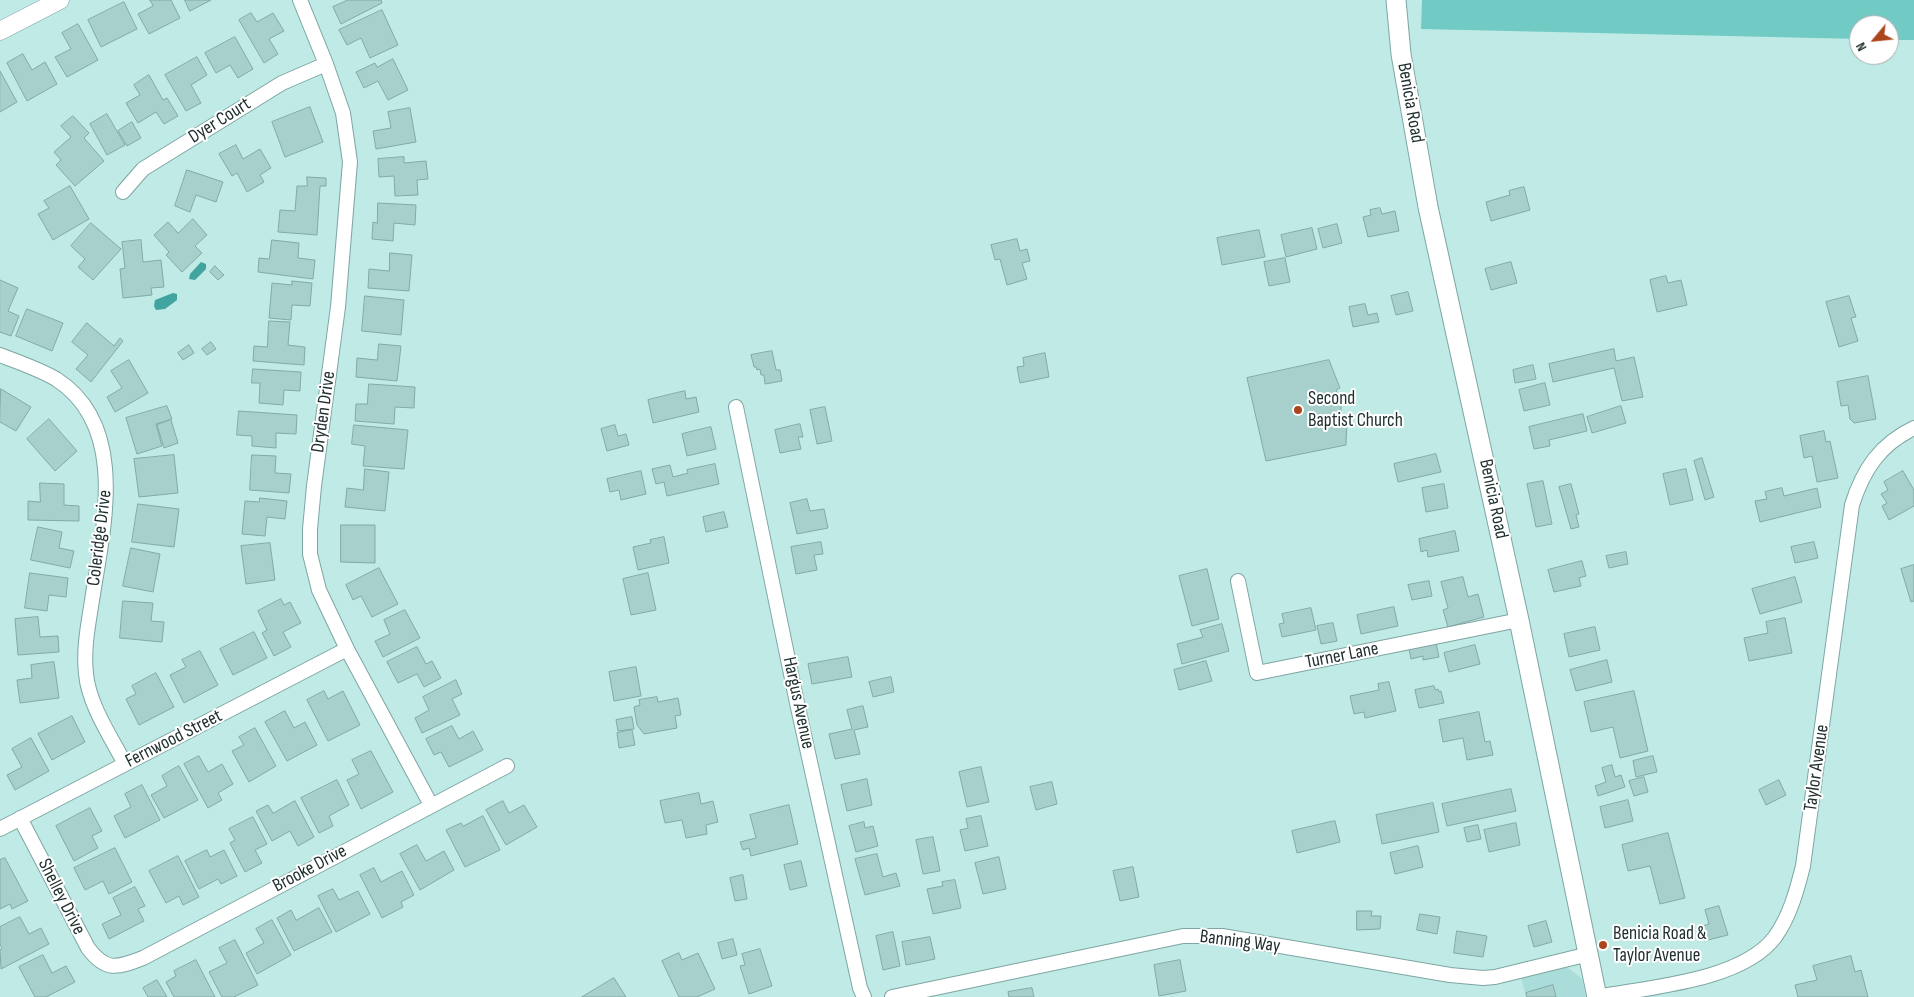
<!DOCTYPE html>
<html>
<head>
<meta charset="utf-8">
<style>
  body { margin:0 }
  #map { position:relative; width:1914px; height:997px; overflow:hidden; background:#c0eae6; font-family:"Sofia Sans Condensed",sans-serif }
  canvas { display:block }
  .north { position:absolute; left:1849px; top:15px; width:50px; height:50px; box-sizing:border-box; background:#fff; border:1px solid #a6acac; border-radius:50%; rotate:242deg; font-size:14px; font-weight:700; line-height:20px; text-align:center; color:#20302f }
  .north::after { content:''; display:block; margin:auto; width:18px; height:22px; background:#ab451b; clip-path:polygon(50% 0,100% 100%,50% 72%,0 100%) }
</style>
</head>
<body>
<div id="map">
<canvas width="1914" height="997"></canvas>
<div class="north">N</div>
</div>
<script>
const c = document.querySelector('canvas').getContext('2d');
c.lineJoin = 'round';
function paint(path, color) {
  c.fillStyle = color;
  c.fill(path, 'evenodd');
}
function stroke(path, color, width, dash) {
  c.strokeStyle = color;
  c.lineWidth = width;
  c.lineCap = dash ? 'butt' : 'round';
  c.setLineDash(dash || []);
  c.stroke(path);
}
function drawText(font, color, halo, rows, align = 'center') {
  c.font = font + ' "Sofia Sans Condensed",sans-serif';
  c.lineWidth = 4;
  c.setLineDash([]);
  c.textBaseline = 'middle';
  c.strokeStyle = halo;
  c.fillStyle = color;
  for (const [text, x, y, turn = 0] of rows) {
    c.save();
    c.translate(x, y);
    c.rotate((+turn || 0) * Math.PI / 180);
    c.textAlign = isNaN(turn) ? turn : align;
    if (halo) c.strokeText(text, 0, 0);
    c.fillText(text, 0, 0);
    c.restore();
  }
}
paint(new Path2D(`
  M 1566,966 L 1582,979 L 1586,997 L 1526,997 L 1521,977 Z`), '#aaddda');
paint(new Path2D(`
  M 1422,0 L 1914,0 L 1914,40 L 1889,40 L 1889,25 L 1859,25 L 1859,39 L 1421,29 Z`), '#71cac4');
paint(new Path2D(`
  M 201,262 L 206,264 L 206,269 L 195,280 L 189,279 L 190,274 Z
  M 173,293 L 177,294 L 177,300 L 165,309 L 156,310 L 154,306 L 155,300 Z`), '#41a49f');
const building = new Path2D(`
  M 150,0 L 171,0 L 180,18 L 149,34 L 138,14 L 153,6 Z
  M 185,0 L 211,0 L 190,11 Z
  M 348,0 L 381,0 L 382,3 L 341,24 L 333,7 Z
  M 124,2 L 137,29 L 101,47 L 88,20 Z
  M 382,10 L 398,45 L 370,58 L 361,38 L 347,45 L 339,30 Z
  M 251,13 L 257,22 L 273,13 L 284,31 L 269,39 L 278,54 L 264,63 L 239,20 Z
  M 78,24 L 98,60 L 67,77 L 55,57 L 71,49 L 62,33 Z
  M 235,37 L 253,69 L 238,78 L 230,65 L 216,73 L 205,53 Z
  M 23,54 L 32,70 L 45,62 L 57,84 L 27,101 L 7,63 Z
  M 197,57 L 207,75 L 191,85 L 201,103 L 186,111 L 165,75 Z
  M 393,59 L 408,90 L 388,100 L 378,81 L 364,88 L 356,72 L 375,63 L 377,67 Z
  M 0,71 L 17,102 L 0,112 Z
  M 149,75 L 163,100 L 167,98 L 178,116 L 164,124 L 156,112 L 138,123 L 126,103 L 140,95 L 134,85 Z
  M 310,107 L 323,142 L 285,157 L 272,122 Z
  M 410,108 L 416,142 L 376,149 L 373,131 L 391,128 L 388,112 Z
  M 107,114 L 125,145 L 107,155 L 90,124 Z
  M 73,116 L 89,133 L 84,138 L 104,161 L 75,186 L 56,165 L 61,160 L 54,152 L 71,137 L 61,126 Z
  M 132,122 L 141,138 L 127,146 L 118,131 Z
  M 236,145 L 243,159 L 260,149 L 271,168 L 260,175 L 264,182 L 247,192 L 237,173 L 232,176 L 219,154 Z
  M 404,157 L 404,163 L 426,161 L 428,179 L 417,180 L 418,195 L 395,196 L 394,176 L 379,177 L 378,159 Z
  M 187,170 L 223,182 L 216,202 L 196,195 L 190,212 L 175,206 Z
  M 307,177 L 326,178 L 326,186 L 320,186 L 317,235 L 278,232 L 280,210 L 295,211 L 297,186 L 307,186 Z
  M 70,186 L 89,219 L 53,240 L 38,214 L 49,208 L 44,201 Z
  M 1524,187 L 1530,210 L 1491,221 L 1486,202 L 1510,195 L 1509,191 Z
  M 378,203 L 416,205 L 415,225 L 394,223 L 393,241 L 372,239 L 373,222 L 377,223 Z
  M 1380,208 L 1382,214 L 1395,211 L 1399,231 L 1368,237 L 1363,217 L 1371,215 L 1370,210 Z
  M 193,219 L 207,235 L 195,246 L 202,253 L 182,272 L 166,255 L 169,252 L 154,235 L 168,222 L 178,233 Z
  M 91,223 L 121,249 L 93,280 L 78,267 L 85,259 L 71,246 Z
  M 1337,224 L 1342,243 L 1323,248 L 1318,229 Z
  M 1312,228 L 1317,249 L 1286,257 L 1281,235 Z
  M 1259,230 L 1265,257 L 1222,265 L 1217,238 Z
  M 1017,239 L 1020,251 L 1027,249 L 1030,261 L 1022,263 L 1027,279 L 1007,285 L 1000,259 L 995,260 L 991,245 Z
  M 141,240 L 143,262 L 161,260 L 164,287 L 151,288 L 152,295 L 123,298 L 120,269 L 125,268 L 122,242 Z
  M 272,240 L 299,243 L 298,258 L 315,260 L 313,279 L 258,272 L 259,258 L 269,259 Z
  M 390,253 L 412,255 L 409,291 L 368,288 L 369,269 L 389,271 Z
  M 1285,258 L 1290,282 L 1269,286 L 1264,262 Z
  M 1511,262 L 1517,283 L 1491,290 L 1485,269 Z
  M 215,266 L 224,275 L 218,280 L 210,272 Z
  M 1666,276 L 1668,283 L 1681,280 L 1687,305 L 1657,312 L 1650,280 Z
  M 0,280 L 18,288 L 8,311 L 19,316 L 11,336 L 0,332 Z
  M 292,281 L 312,283 L 310,306 L 292,305 L 291,320 L 269,318 L 272,283 L 292,285 Z
  M 1408,292 L 1413,311 L 1396,315 L 1391,296 Z
  M 365,296 L 404,300 L 401,335 L 362,331 Z
  M 1849,296 L 1856,317 L 1851,318 L 1858,341 L 1839,347 L 1826,302 Z
  M 1365,304 L 1368,315 L 1377,313 L 1379,322 L 1353,327 L 1349,307 Z
  M 27,309 L 63,323 L 52,351 L 16,336 Z
  M 269,321 L 290,322 L 288,345 L 305,347 L 304,365 L 253,361 L 254,346 L 267,347 Z
  M 87,323 L 114,346 L 120,338 L 123,341 L 91,382 L 76,369 L 88,355 L 72,342 Z
  M 211,342 L 216,349 L 207,355 L 202,349 Z
  M 379,344 L 401,346 L 397,381 L 356,377 L 357,358 L 377,360 Z
  M 189,345 L 194,353 L 183,360 L 178,353 Z
  M 1614,349 L 1616,361 L 1634,357 L 1643,397 L 1622,401 L 1614,368 L 1553,382 L 1549,364 Z
  M 772,351 L 776,370 L 780,370 L 782,381 L 765,384 L 764,375 L 761,375 L 760,369 L 757,370 L 756,367 L 754,367 L 751,355 Z
  M 1045,353 L 1049,377 L 1020,383 L 1017,367 L 1024,366 L 1023,358 Z
  M 129,360 L 148,393 L 115,412 L 107,397 L 122,388 L 111,371 Z
  M 1329,360 L 1340,388 L 1336,390 L 1341,403 L 1341,417 L 1347,418 L 1346,445 L 1266,461 L 1247,378 Z
  M 1533,365 L 1536,379 L 1515,383 L 1513,370 Z
  M 253,369 L 301,372 L 300,391 L 284,390 L 283,405 L 259,403 L 260,383 L 252,383 Z
  M 1868,376 L 1876,419 L 1854,423 L 1850,419 L 1848,405 L 1841,406 L 1837,382 Z
  M 1545,383 L 1550,405 L 1524,411 L 1519,390 Z
  M 369,384 L 415,387 L 414,408 L 395,407 L 394,424 L 355,421 L 356,404 L 367,404 Z
  M 1,389 L 31,407 L 16,431 L 0,422 Z
  M 685,391 L 686,399 L 696,397 L 699,412 L 653,423 L 648,400 Z
  M 167,406 L 172,419 L 156,424 L 162,446 L 137,454 L 126,418 Z
  M 1621,406 L 1626,423 L 1592,433 L 1587,417 Z
  M 825,407 L 832,441 L 817,444 L 810,410 Z
  M 239,411 L 297,415 L 296,434 L 276,433 L 276,448 L 252,446 L 252,436 L 237,435 Z
  M 1583,414 L 1587,431 L 1549,440 L 1550,446 L 1534,449 L 1529,427 Z
  M 49,419 L 77,451 L 55,471 L 27,439 Z
  M 171,420 L 178,443 L 164,448 L 157,425 Z
  M 800,424 L 803,437 L 798,437 L 801,449 L 780,453 L 775,430 Z
  M 354,425 L 408,430 L 404,469 L 363,466 L 365,446 L 352,444 Z
  M 615,425 L 618,436 L 626,434 L 629,445 L 607,451 L 601,429 Z
  M 711,427 L 716,449 L 687,456 L 682,434 Z
  M 1824,431 L 1826,442 L 1830,441 L 1838,478 L 1817,482 L 1812,456 L 1804,458 L 1800,436 Z
  M 1436,454 L 1441,472 L 1398,482 L 1394,464 Z
  M 174,455 L 178,493 L 139,497 L 134,459 Z
  M 252,455 L 276,456 L 275,473 L 291,474 L 289,493 L 250,490 Z
  M 1702,458 L 1714,497 L 1705,500 L 1694,461 Z
  M 715,464 L 719,484 L 667,496 L 664,482 L 656,484 L 652,469 L 670,465 L 673,477 L 688,473 L 687,470 Z
  M 365,469 L 389,472 L 385,511 L 345,507 L 347,488 L 363,490 Z
  M 1686,469 L 1693,500 L 1670,505 L 1663,474 Z
  M 641,471 L 646,494 L 621,500 L 619,490 L 610,492 L 607,479 Z
  M 1903,471 L 1914,490 L 1914,506 L 1889,520 L 1882,506 L 1887,503 L 1881,494 L 1888,490 L 1884,482 Z
  M 1543,481 L 1552,524 L 1536,527 L 1527,484 Z
  M 40,483 L 64,484 L 64,505 L 79,506 L 79,521 L 28,520 L 28,501 L 40,502 Z
  M 1444,484 L 1448,508 L 1426,512 L 1422,488 Z
  M 1571,484 L 1579,514 L 1576,515 L 1579,527 L 1571,529 L 1559,487 Z
  M 1782,488 L 1784,496 L 1817,488 L 1821,507 L 1760,522 L 1755,501 L 1767,499 L 1765,492 Z
  M 260,498 L 287,501 L 285,519 L 267,517 L 265,536 L 242,534 L 245,501 L 259,502 Z
  M 807,499 L 810,511 L 824,509 L 828,528 L 797,534 L 790,503 Z
  M 138,504 L 179,509 L 174,547 L 132,542 Z
  M 724,512 L 728,527 L 706,532 L 703,517 Z
  M 341,525 L 375,525 L 375,563 L 341,562 Z
  M 38,527 L 62,532 L 59,548 L 74,551 L 70,568 L 31,560 Z
  M 1455,531 L 1459,551 L 1428,557 L 1427,550 L 1421,552 L 1419,539 Z
  M 664,537 L 669,563 L 638,570 L 633,547 L 651,543 L 650,540 Z
  M 821,542 L 823,554 L 814,555 L 817,570 L 796,574 L 791,547 Z
  M 1814,542 L 1818,558 L 1795,563 L 1791,547 Z
  M 270,543 L 275,580 L 246,584 L 241,546 Z
  M 131,548 L 160,554 L 153,592 L 123,586 Z
  M 1626,552 L 1628,564 L 1609,568 L 1606,556 Z
  M 1582,561 L 1586,576 L 1579,578 L 1581,586 L 1554,592 L 1548,570 Z
  M 1914,565 L 1914,601 L 1911,602 L 1901,569 Z
  M 379,568 L 398,604 L 372,617 L 361,596 L 353,600 L 346,585 Z
  M 1207,569 L 1219,619 L 1192,626 L 1179,576 Z
  M 30,573 L 68,578 L 66,597 L 49,595 L 47,611 L 25,608 Z
  M 648,573 L 656,610 L 631,615 L 623,579 Z
  M 1463,577 L 1468,597 L 1478,594 L 1484,617 L 1448,627 L 1443,610 L 1448,608 L 1441,582 Z
  M 1795,577 L 1802,602 L 1760,614 L 1752,589 Z
  M 1429,581 L 1432,596 L 1412,600 L 1408,585 Z
  M 281,599 L 284,605 L 290,602 L 301,623 L 283,632 L 291,647 L 274,656 L 262,633 L 267,630 L 258,611 Z
  M 123,601 L 153,603 L 151,621 L 164,622 L 162,642 L 120,638 Z
  M 1394,607 L 1398,626 L 1361,634 L 1357,615 Z
  M 1311,608 L 1316,630 L 1282,637 L 1279,624 L 1284,623 L 1282,614 Z
  M 405,610 L 420,638 L 383,657 L 375,641 L 390,634 L 384,620 Z
  M 38,617 L 40,637 L 58,636 L 59,652 L 18,655 L 15,619 Z
  M 1785,618 L 1792,653 L 1749,661 L 1744,638 L 1768,633 L 1766,622 Z
  M 1333,623 L 1337,641 L 1321,644 L 1317,626 Z
  M 1222,624 L 1229,651 L 1182,664 L 1177,644 L 1203,637 L 1200,630 Z
  M 1595,627 L 1600,650 L 1569,657 L 1564,634 Z
  M 254,632 L 267,658 L 233,675 L 220,649 Z
  M 1436,643 L 1439,657 L 1423,660 L 1423,656 L 1411,659 L 1409,649 Z
  M 1475,645 L 1480,664 L 1449,672 L 1444,653 Z
  M 417,647 L 426,664 L 432,661 L 441,678 L 424,687 L 417,674 L 398,683 L 387,662 Z
  M 200,651 L 218,685 L 184,703 L 170,675 L 186,667 L 182,660 Z
  M 848,657 L 852,677 L 812,684 L 808,664 Z
  M 1607,660 L 1612,682 L 1576,691 L 1570,670 Z
  M 1206,661 L 1212,681 L 1179,690 L 1174,670 Z
  M 54,662 L 59,698 L 20,703 L 17,680 L 32,678 L 31,665 Z
  M 636,667 L 641,696 L 614,701 L 609,672 Z
  M 156,673 L 174,707 L 139,725 L 126,699 L 136,694 L 132,686 Z
  M 891,677 L 894,692 L 873,697 L 869,682 Z
  M 456,680 L 462,694 L 452,699 L 460,715 L 422,733 L 415,718 L 429,710 L 423,697 Z
  M 1389,682 L 1396,711 L 1365,718 L 1364,712 L 1354,714 L 1350,696 L 1379,690 L 1378,684 Z
  M 1434,686 L 1435,690 L 1438,689 L 1439,692 L 1441,691 L 1444,703 L 1419,708 L 1415,690 Z
  M 324,691 L 328,699 L 343,691 L 360,725 L 328,741 L 307,700 Z
  M 1634,691 L 1648,751 L 1620,758 L 1613,727 L 1591,732 L 1584,702 Z
  M 657,697 L 658,702 L 678,698 L 681,715 L 675,716 L 677,728 L 644,734 L 637,725 L 634,707 L 640,705 L 639,700 Z
  M 863,706 L 868,727 L 854,730 L 860,754 L 835,759 L 829,734 L 852,729 L 847,710 Z
  M 285,711 L 294,728 L 305,722 L 317,745 L 287,761 L 265,722 Z
  M 1479,712 L 1485,742 L 1490,741 L 1493,755 L 1467,760 L 1463,738 L 1443,742 L 1439,720 Z
  M 72,716 L 85,742 L 52,760 L 38,734 Z
  M 632,717 L 634,729 L 618,731 L 616,720 Z
  M 452,726 L 459,739 L 473,731 L 483,750 L 449,767 L 441,752 L 434,755 L 426,739 Z
  M 255,728 L 276,766 L 249,782 L 232,751 L 244,745 L 239,737 Z
  M 632,730 L 635,745 L 619,748 L 617,733 Z
  M 31,738 L 49,771 L 15,790 L 7,775 L 22,767 L 12,749 Z
  M 371,751 L 393,792 L 361,809 L 347,780 L 359,774 L 352,760 Z
  M 199,756 L 208,772 L 222,764 L 233,784 L 218,793 L 222,800 L 208,808 L 184,764 Z
  M 1653,756 L 1657,772 L 1636,777 L 1633,761 Z
  M 1612,765 L 1615,777 L 1621,775 L 1625,787 L 1598,796 L 1595,786 L 1606,782 L 1602,768 Z
  M 179,766 L 198,800 L 164,818 L 151,795 L 167,786 L 162,776 Z
  M 981,767 L 989,802 L 967,807 L 959,772 Z
  M 1644,777 L 1648,792 L 1634,796 L 1629,781 Z
  M 867,779 L 872,805 L 847,811 L 841,785 Z
  M 337,780 L 349,805 L 329,816 L 333,826 L 319,833 L 301,798 Z
  M 1779,780 L 1786,795 L 1766,805 L 1759,790 Z
  M 1052,782 L 1057,804 L 1036,810 L 1030,787 Z
  M 142,785 L 160,820 L 125,838 L 114,816 L 131,807 L 125,794 Z
  M 1511,789 L 1516,811 L 1447,826 L 1442,804 Z
  M 699,793 L 701,804 L 713,801 L 718,822 L 706,825 L 707,834 L 686,838 L 682,820 L 665,823 L 660,801 Z
  M 1628,800 L 1633,821 L 1605,828 L 1600,807 Z
  M 295,801 L 314,837 L 298,846 L 290,831 L 272,841 L 256,811 L 268,805 L 273,813 Z
  M 503,801 L 509,813 L 524,805 L 537,827 L 506,845 L 486,810 Z
  M 1433,803 L 1439,832 L 1382,844 L 1376,815 Z
  M 789,805 L 798,844 L 751,856 L 749,848 L 743,850 L 740,842 L 756,838 L 750,815 Z
  M 90,808 L 102,831 L 92,836 L 98,848 L 74,861 L 56,826 Z
  M 483,816 L 500,850 L 465,867 L 446,830 L 461,823 L 463,826 Z
  M 981,816 L 988,846 L 965,851 L 960,830 L 968,828 L 966,819 Z
  M 253,817 L 267,844 L 255,850 L 262,863 L 245,872 L 230,843 L 235,840 L 229,829 Z
  M 1335,821 L 1340,842 L 1297,853 L 1292,831 Z
  M 864,822 L 865,828 L 873,826 L 878,846 L 856,852 L 849,826 Z
  M 1516,823 L 1520,845 L 1489,852 L 1484,830 Z
  M 1478,825 L 1481,839 L 1467,842 L 1464,828 Z
  M 1668,833 L 1685,898 L 1660,904 L 1650,866 L 1628,871 L 1622,845 Z
  M 933,837 L 940,871 L 923,874 L 916,840 Z
  M 417,845 L 426,861 L 444,851 L 454,870 L 420,890 L 400,854 Z
  M 1418,846 L 1423,867 L 1395,874 L 1390,853 Z
  M 115,848 L 132,882 L 109,894 L 103,881 L 85,890 L 74,868 Z
  M 207,850 L 210,857 L 224,850 L 237,876 L 221,884 L 218,879 L 199,889 L 185,861 Z
  M 877,854 L 883,877 L 896,873 L 900,886 L 865,895 L 855,859 Z
  M 178,856 L 199,897 L 183,905 L 179,896 L 166,903 L 149,871 Z
  M 999,857 L 1006,889 L 983,894 L 975,863 Z
  M 5,858 L 28,901 L 12,909 L 10,904 L 0,909 L 0,860 Z
  M 801,861 L 807,886 L 790,890 L 784,865 Z
  M 1133,867 L 1139,897 L 1120,901 L 1113,871 Z
  M 374,868 L 381,882 L 402,871 L 414,895 L 401,902 L 403,907 L 382,918 L 360,875 Z
  M 743,875 L 747,899 L 735,901 L 730,878 Z
  M 955,880 L 961,908 L 933,914 L 927,889 L 943,886 L 942,882 Z
  M 135,887 L 145,906 L 138,909 L 144,921 L 109,939 L 102,924 L 121,915 L 113,898 Z
  M 333,889 L 339,900 L 358,891 L 370,914 L 336,932 L 318,896 Z
  M 1719,906 L 1728,935 L 1704,941 L 1700,927 L 1709,924 L 1705,910 Z
  M 319,908 L 332,932 L 294,951 L 277,918 L 291,910 L 296,920 Z
  M 1357,911 L 1372,911 L 1371,916 L 1381,916 L 1380,929 L 1357,930 Z
  M 1420,914 L 1440,917 L 1437,934 L 1417,930 Z
  M 20,917 L 29,934 L 41,928 L 49,944 L 1,969 L 0,950 L 2,948 L 0,944 L 0,927 Z
  M 272,920 L 291,955 L 257,974 L 246,953 L 264,943 L 256,929 Z
  M 1546,921 L 1552,942 L 1534,947 L 1528,926 Z
  M 1457,931 L 1487,936 L 1483,957 L 1454,953 Z
  M 893,932 L 900,966 L 883,970 L 876,936 Z
  M 930,937 L 935,959 L 906,965 L 902,942 Z
  M 733,939 L 737,955 L 722,959 L 718,943 Z
  M 235,940 L 258,985 L 234,997 L 222,997 L 209,972 L 227,963 L 219,948 Z
  M 760,949 L 772,986 L 749,994 L 740,966 L 745,965 L 742,954 Z
  M 679,953 L 682,960 L 698,953 L 715,989 L 697,997 L 679,997 L 662,961 Z
  M 43,955 L 52,973 L 66,966 L 75,982 L 46,997 L 35,997 L 19,967 Z
  M 1851,956 L 1855,972 L 1861,970 L 1868,997 L 1798,997 L 1795,985 L 1817,980 L 1813,966 Z
  M 196,960 L 215,997 L 174,997 L 166,982 L 176,976 L 174,971 Z
  M 1180,960 L 1186,991 L 1159,996 L 1154,965 Z
  M 614,978 L 626,997 L 582,997 Z
  M 157,980 L 167,997 L 148,997 L 143,988 Z
  M 1553,985 L 1556,997 L 1527,997 L 1526,993 Z
  M 1032,988 L 1034,997 L 1009,997 L 1008,992 Z`);
paint(building, '#a7d0cd');
stroke(building, '#81aaa7', 1);
const minor = new Path2D(`
  M 300,0 L 326,64 L 343,113 L 350,162 L 338,307 L 314,486 L 310,529 L 310,554 L 319,590 L 347,649 L 431,805
  M 123,192 L 143,169 L 282,83 L 326,64
  M 0,355 C 18,362 39,369 56,379 C 128,425 104,525 93,594 C 89,621 83,647 86,674 C 89,705 111,737 125,764
  M 736,407 L 797,703 L 860,988 L 864,997
  M 1238,581 L 1257,673 L 1519,620
  M 20,818 L 88,948 C 106,972 117,968 143,958 L 507,766
  M 0,829 L 347,649
  M 892,997 L 1183,936 L 1222,936 L 1450,975 L 1483,978 L 1495,977 L 1589,954
  M 1597,997 C 1649,987 1742,981 1775,937 C 1790,916 1797,890 1803,866 L 1852,505 C 1863,470 1880,444 1914,428`);
const tertiary = new Path2D(`
  M 0,31 L 60,0`);
const secondary = new Path2D(`
  M 1396,0 L 1401,54 L 1428,207 L 1519,620 L 1597,997`);
stroke(minor, '#7da6a3', 16);
stroke(tertiary, '#7da6a3', 19);
stroke(secondary, '#7da6a3', 21);
stroke(minor, '#fff', 14);
stroke(tertiary, '#fff', 18);
stroke(secondary, '#fff', 19);
for (const [x, y, r, color] of [
  [1298,410,5,"#ab451b"],
  [1603,945,5,"#ab451b"]
]) {
  const dot = new Path2D();
  dot.arc(x, y, r, 0, 2 * Math.PI);
  c.fillStyle = color;
  c.fill(dot);
  stroke(dot, '#fff', 2);
}
drawText('19px', '#20302f', '#fff', [
  ["Benicia Road",1410,103,80],
  ["Dyer Court",220,121,-32],
  ["Dryden Drive",324,412,-82],
  ["Benicia Road",1493,499,78],
  ["Coleridge Drive",100,538,-83],
  ["Turner Lane",1342,656,-11],
  ["Hargus Avenue",798,703,78],
  ["Fernwood Street",174,739,-27],
  ["Taylor Avenue",1817,768,-82],
  ["Brooke Drive",310,869,-28],
  ["Shelley Drive",61,897,63],
  ["Banning Way",1240,942,7]
]);
drawText('19px', '#20302f', '#fff', [
  ["Second",1308,399],
  ["Baptist Church",1308,421],
  ["Benicia Road &",1613,934],
  ["Taylor Avenue",1613,956]
], 'left');
</script>
</body>
</html>
